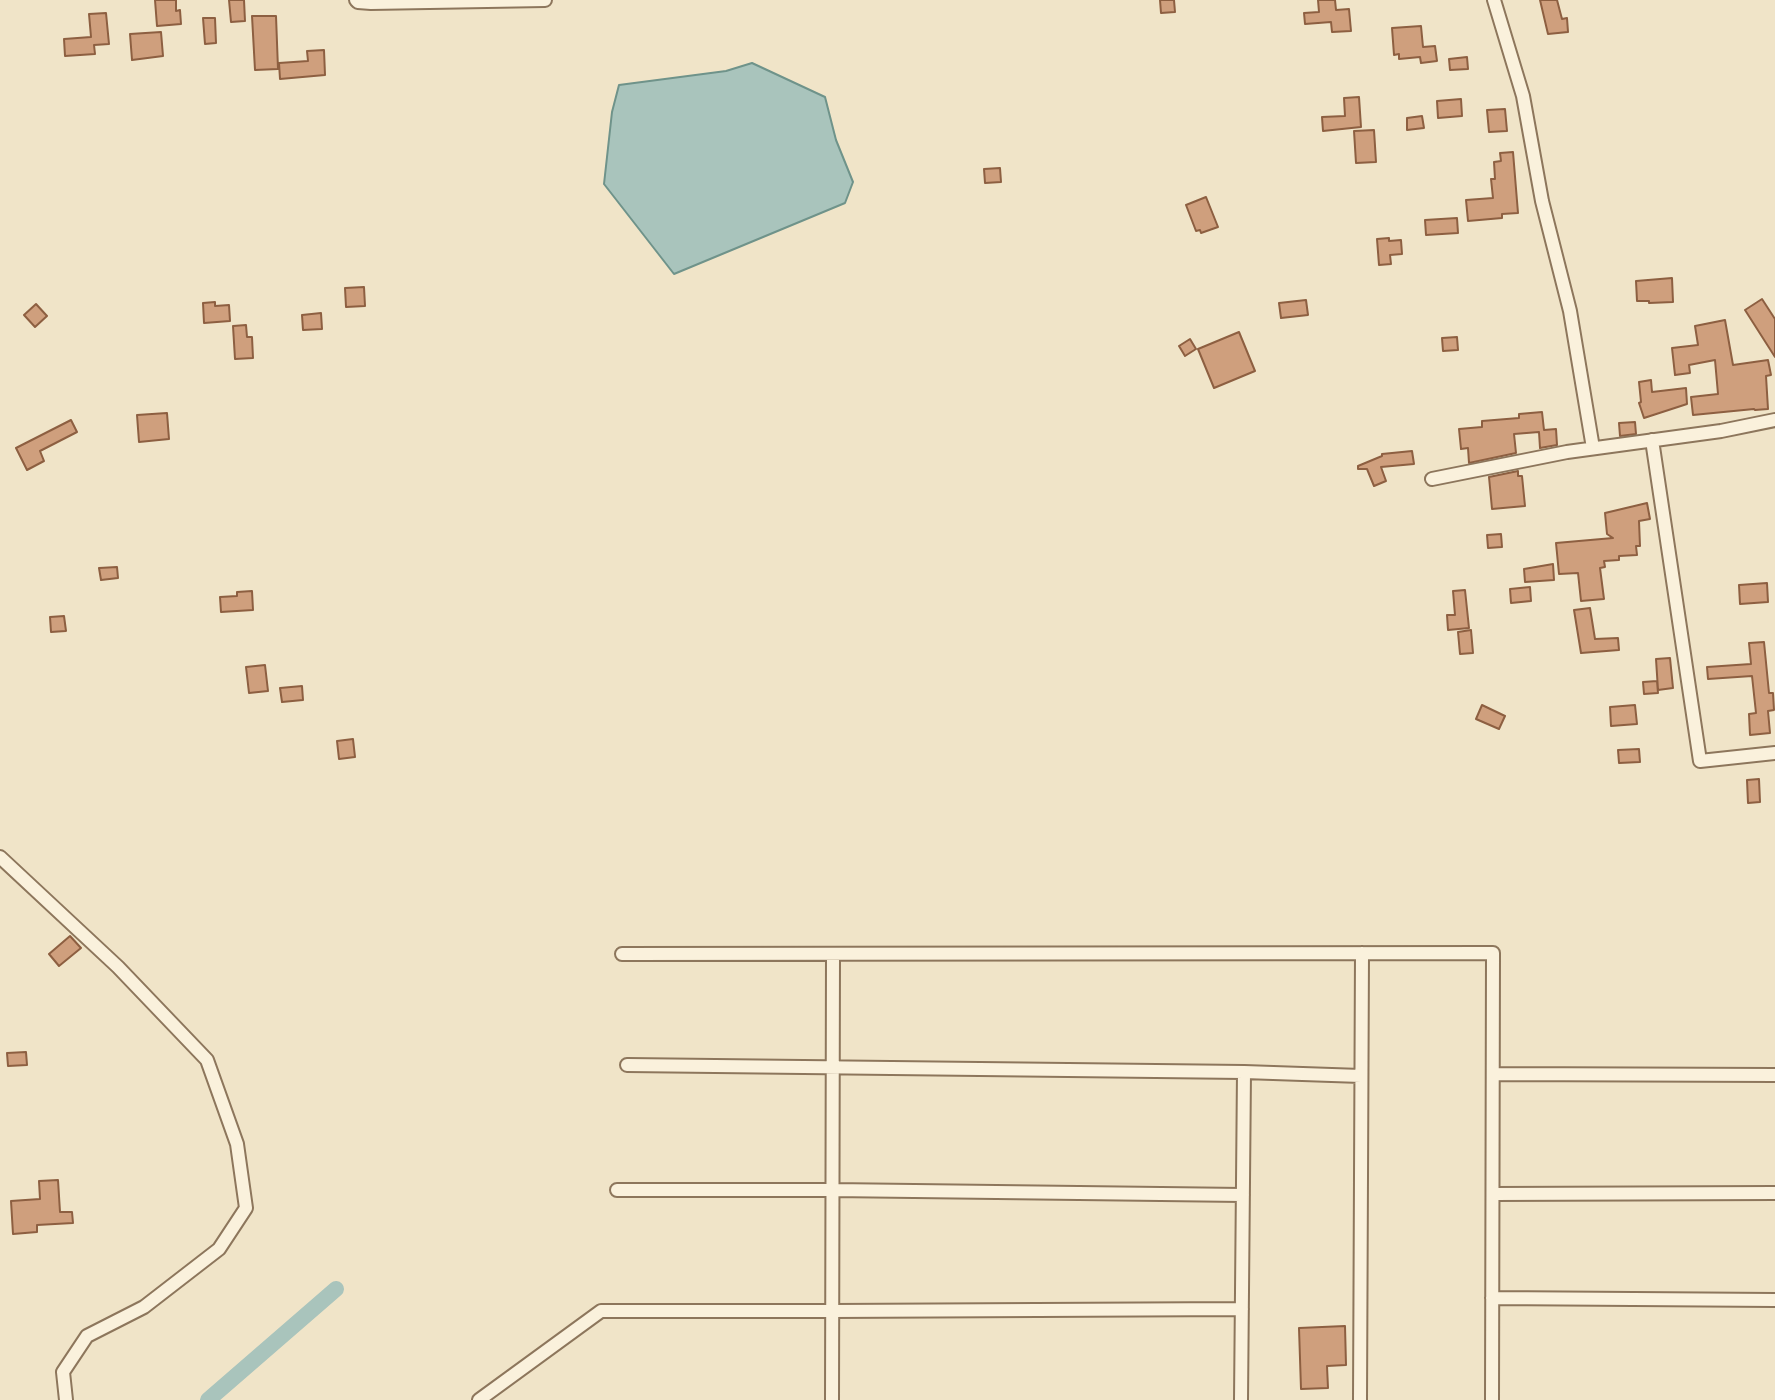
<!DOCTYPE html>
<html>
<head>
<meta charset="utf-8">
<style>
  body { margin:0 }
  canvas { display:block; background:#f0e4c8 }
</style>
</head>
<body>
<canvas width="1775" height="1400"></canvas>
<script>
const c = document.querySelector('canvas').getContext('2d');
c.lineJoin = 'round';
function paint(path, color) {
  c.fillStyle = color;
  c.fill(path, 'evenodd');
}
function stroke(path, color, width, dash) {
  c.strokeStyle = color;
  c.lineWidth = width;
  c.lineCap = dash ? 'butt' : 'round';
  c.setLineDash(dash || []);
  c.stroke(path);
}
const water = new Path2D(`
  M 752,63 L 825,97 L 836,140 L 853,182 L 845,203 L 674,274 L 604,184 L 612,112 L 619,85 L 726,71 Z`);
paint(water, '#a9c4bc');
stroke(water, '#6f938a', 2);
stroke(new Path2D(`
  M 208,1400 L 336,1289`), '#a9c4bc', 16);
const building = new Path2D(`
  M 155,0 L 176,0 L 176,11 L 180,10 L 181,24 L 157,26 Z
  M 229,0 L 244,0 L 245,21 L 231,22 Z
  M 1160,0 L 1174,0 L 1175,12 L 1161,13 Z
  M 1318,0 L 1335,0 L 1336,10 L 1349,9 L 1351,31 L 1332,32 L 1331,22 L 1305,24 L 1304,13 L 1319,12 Z
  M 1540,0 L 1557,0 L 1562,19 L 1567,18 L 1568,32 L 1548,34 Z
  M 106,13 L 109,44 L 94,45 L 95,54 L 65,56 L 64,39 L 91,37 L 89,14 Z
  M 252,16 L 276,16 L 278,69 L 255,70 Z
  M 203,18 L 215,18 L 216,43 L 205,44 Z
  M 1421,26 L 1423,47 L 1435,46 L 1437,61 L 1421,63 L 1420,57 L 1399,59 L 1399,54 L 1394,55 L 1392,28 Z
  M 161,32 L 163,56 L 132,60 L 130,34 Z
  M 324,50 L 325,75 L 280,79 L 279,63 L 308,61 L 307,51 Z
  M 1467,57 L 1468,69 L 1450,70 L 1449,59 Z
  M 1359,97 L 1361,127 L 1323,131 L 1322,117 L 1345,116 L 1344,98 Z
  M 1461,99 L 1462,116 L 1438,118 L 1437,101 Z
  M 1505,109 L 1507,131 L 1489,132 L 1487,110 Z
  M 1422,116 L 1424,128 L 1407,130 L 1407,118 Z
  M 1374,130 L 1376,162 L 1356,163 L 1354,131 Z
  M 1513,152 L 1518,213 L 1502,214 L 1502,218 L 1468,221 L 1466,200 L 1493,198 L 1491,179 L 1495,179 L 1494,162 L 1501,161 L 1500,153 Z
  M 1000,168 L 1001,182 L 985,183 L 984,169 Z
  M 1206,197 L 1218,227 L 1201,233 L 1200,230 L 1196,231 L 1186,205 Z
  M 1457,218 L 1458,233 L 1426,235 L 1425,220 Z
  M 1389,238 L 1389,241 L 1401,240 L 1402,254 L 1390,255 L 1391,264 L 1379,265 L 1377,239 Z
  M 1672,278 L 1673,302 L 1649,303 L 1649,301 L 1637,301 L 1636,281 Z
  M 364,287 L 365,306 L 346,307 L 345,288 Z
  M 1762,299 L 1775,319 L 1775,357 L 1745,310 Z
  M 1306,300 L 1308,315 L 1281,318 L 1279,303 Z
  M 215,302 L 215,306 L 229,305 L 230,321 L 204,323 L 203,303 Z
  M 36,304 L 47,316 L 35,327 L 24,315 Z
  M 321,313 L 322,329 L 303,330 L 302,315 Z
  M 1725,320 L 1733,365 L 1768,360 L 1771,375 L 1766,376 L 1768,409 L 1755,410 L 1754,409 L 1693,415 L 1691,397 L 1718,394 L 1715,360 L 1689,365 L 1690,373 L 1675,375 L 1672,348 L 1698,345 L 1695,326 Z
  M 246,325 L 247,337 L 252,337 L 253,358 L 235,359 L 233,326 Z
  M 1239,332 L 1255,371 L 1214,388 L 1198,349 Z
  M 1457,337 L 1458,350 L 1443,351 L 1442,338 Z
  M 1190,339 L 1196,349 L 1185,356 L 1179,346 Z
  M 1651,380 L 1652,392 L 1686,388 L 1687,404 L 1644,418 L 1639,403 L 1641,402 L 1639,382 Z
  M 1542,412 L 1544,430 L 1556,429 L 1557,445 L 1540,448 L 1539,432 L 1514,434 L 1516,453 L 1469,463 L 1468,448 L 1461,449 L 1459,429 L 1482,427 L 1482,421 L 1519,418 L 1519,414 Z
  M 167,413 L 169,439 L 139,442 L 137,415 Z
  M 71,420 L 77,432 L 40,451 L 44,461 L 27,470 L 16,448 Z
  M 1635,422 L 1636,434 L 1620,436 L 1619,423 Z
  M 1412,451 L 1414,464 L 1381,467 L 1386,481 L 1374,486 L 1367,469 L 1358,469 L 1358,466 L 1382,456 L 1382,454 Z
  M 1518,471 L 1518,476 L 1522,476 L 1525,506 L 1492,509 L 1489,477 Z
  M 1647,503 L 1650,519 L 1639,521 L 1640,546 L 1636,546 L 1637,555 L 1619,556 L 1619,560 L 1604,561 L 1605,567 L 1600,568 L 1604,599 L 1581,601 L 1578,573 L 1559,574 L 1556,543 L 1613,538 L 1607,534 L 1605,513 Z
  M 1501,534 L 1502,547 L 1488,548 L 1487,535 Z
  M 1553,564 L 1554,580 L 1525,582 L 1524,569 Z
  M 117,567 L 118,578 L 101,580 L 99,568 Z
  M 1767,583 L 1768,602 L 1740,604 L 1739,585 Z
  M 1530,587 L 1531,601 L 1511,603 L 1510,589 Z
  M 1465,590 L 1469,628 L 1448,630 L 1447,615 L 1455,615 L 1453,591 Z
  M 252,591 L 253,610 L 221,612 L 220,597 L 237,596 L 237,592 Z
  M 1590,608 L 1595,639 L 1618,638 L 1619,650 L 1581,653 L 1574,610 Z
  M 64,616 L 66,631 L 51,632 L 50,617 Z
  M 1471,630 L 1473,653 L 1460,654 L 1458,632 Z
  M 1764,642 L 1769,693 L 1773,693 L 1774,710 L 1768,711 L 1770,733 L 1750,735 L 1749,714 L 1756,713 L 1752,676 L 1708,679 L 1707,667 L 1751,664 L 1749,643 Z
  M 1670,658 L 1673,688 L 1658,690 L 1656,659 Z
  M 265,665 L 268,691 L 249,693 L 246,667 Z
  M 1657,681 L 1658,693 L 1644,694 L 1643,682 Z
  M 302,686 L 303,700 L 282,702 L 280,688 Z
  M 1482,705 L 1505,716 L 1499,729 L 1476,719 Z
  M 1635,705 L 1637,724 L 1611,726 L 1610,707 Z
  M 353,739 L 355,757 L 339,759 L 337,741 Z
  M 1639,749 L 1640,762 L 1619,763 L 1618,750 Z
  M 1759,779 L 1760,802 L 1748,803 L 1747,780 Z
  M 70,936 L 81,948 L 59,966 L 49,954 Z
  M 26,1052 L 27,1065 L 8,1066 L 7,1053 Z
  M 58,1180 L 60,1212 L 72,1212 L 73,1223 L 37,1225 L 37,1232 L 13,1234 L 11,1201 L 40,1199 L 39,1181 Z
  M 1345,1326 L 1346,1365 L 1327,1366 L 1328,1388 L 1301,1389 L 1299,1328 Z`);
paint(building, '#cf9f7d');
stroke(building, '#8d5f41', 2);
const minor = new Path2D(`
  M 356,0 L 358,2 L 371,3 L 545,0
  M 1494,0 L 1523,96 L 1542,201 L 1570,311 L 1593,448
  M 1652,440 L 1700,761 L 1775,753
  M 1432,479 L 1567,452 L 1721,431 L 1775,420
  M 0,857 L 118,967 L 207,1060 L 237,1144 L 246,1208 L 219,1249 L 144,1307 L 87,1336 L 63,1372 L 66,1400
  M 622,954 L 1493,953 L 1492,1400
  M 627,1065 L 1244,1072 L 1361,1076
  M 1494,1074 L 1775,1075
  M 617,1190 L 832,1190 L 1243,1195
  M 1493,1194 L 1775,1193
  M 1492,1298 L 1775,1300
  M 479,1400 L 601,1311 L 832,1311 L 1242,1309
  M 832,1400 L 833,954
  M 1241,1400 L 1244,1072
  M 1360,1400 L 1362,953`);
stroke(minor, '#8d765c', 16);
stroke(minor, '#faf1dc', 12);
</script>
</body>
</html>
